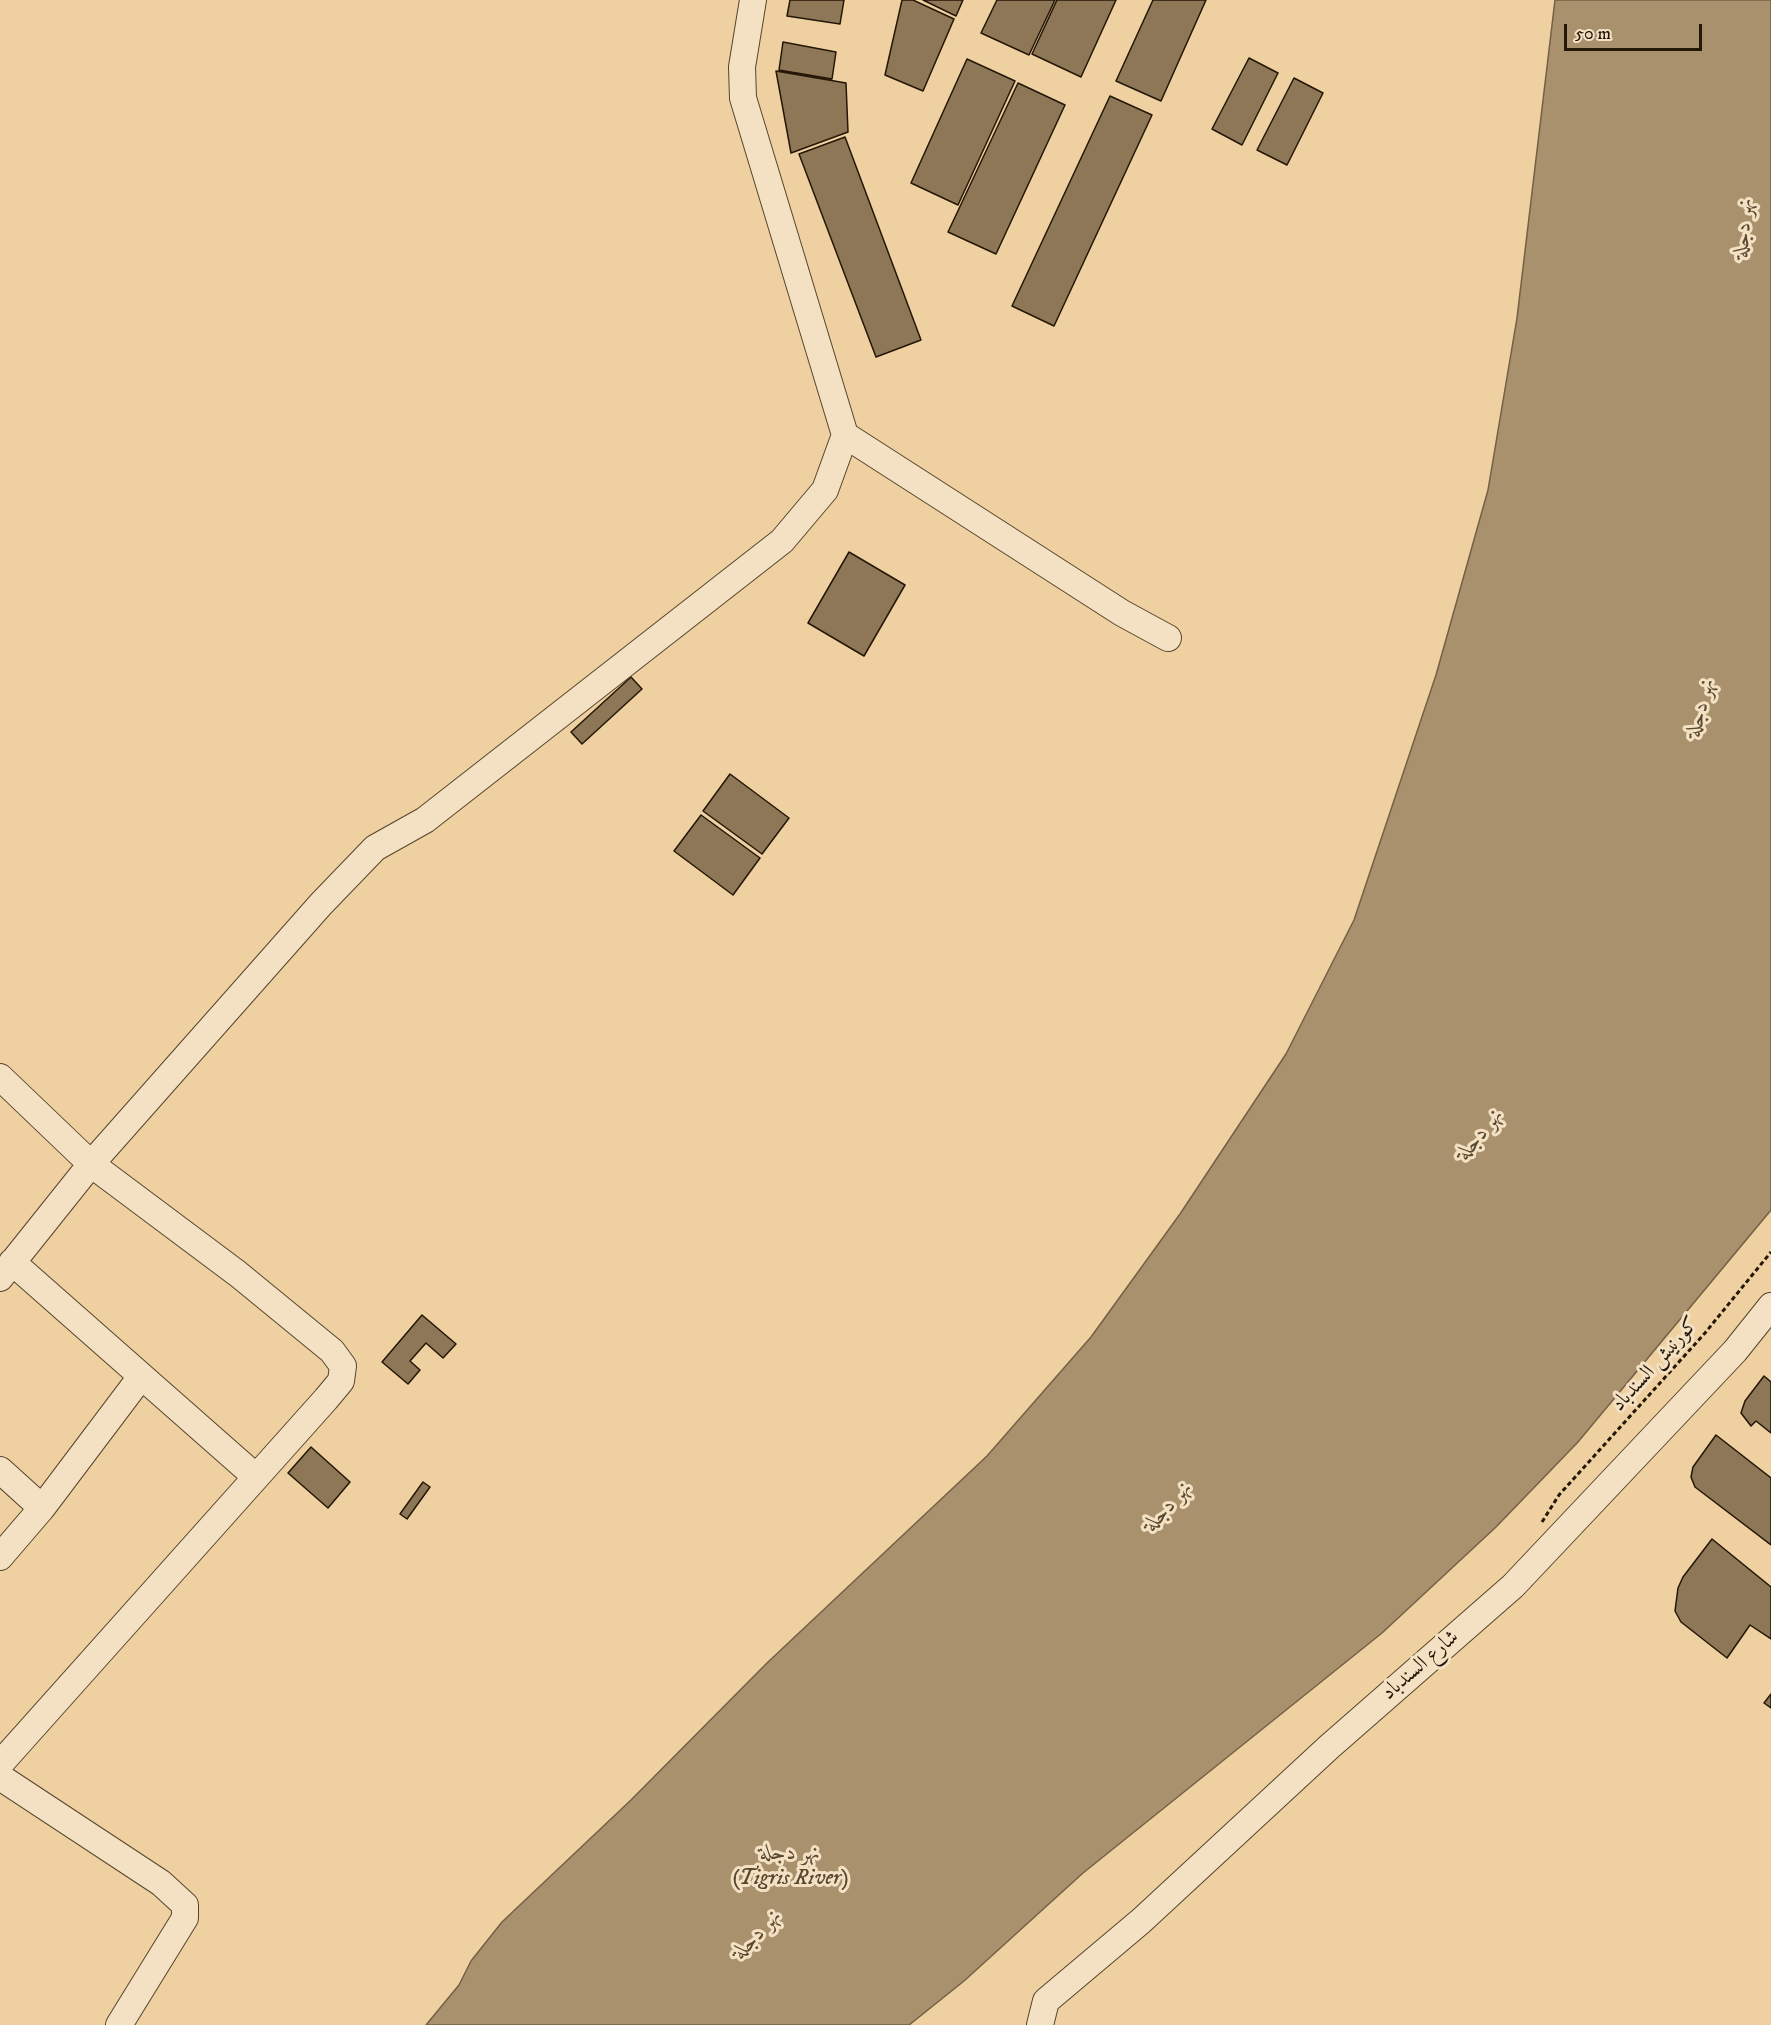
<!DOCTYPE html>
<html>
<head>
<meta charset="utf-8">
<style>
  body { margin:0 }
  #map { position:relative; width:1771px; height:2025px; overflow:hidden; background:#eed0a1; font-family:"IM FELL DW Pica",serif }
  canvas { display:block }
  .scale { position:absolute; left:1564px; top:24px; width:138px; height:27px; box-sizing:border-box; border:3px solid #241707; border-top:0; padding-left:8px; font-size:18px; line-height:21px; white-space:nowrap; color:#241707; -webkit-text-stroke:4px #f4e0c2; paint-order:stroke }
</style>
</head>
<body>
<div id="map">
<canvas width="1771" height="2025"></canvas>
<div class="scale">50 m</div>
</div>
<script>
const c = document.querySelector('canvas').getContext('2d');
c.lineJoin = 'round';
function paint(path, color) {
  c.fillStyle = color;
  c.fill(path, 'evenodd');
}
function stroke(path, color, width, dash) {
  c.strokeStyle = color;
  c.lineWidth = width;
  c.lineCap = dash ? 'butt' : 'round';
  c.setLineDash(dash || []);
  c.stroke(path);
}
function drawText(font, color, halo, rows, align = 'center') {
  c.font = font + ' "IM FELL DW Pica",Amiri,serif';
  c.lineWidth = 6;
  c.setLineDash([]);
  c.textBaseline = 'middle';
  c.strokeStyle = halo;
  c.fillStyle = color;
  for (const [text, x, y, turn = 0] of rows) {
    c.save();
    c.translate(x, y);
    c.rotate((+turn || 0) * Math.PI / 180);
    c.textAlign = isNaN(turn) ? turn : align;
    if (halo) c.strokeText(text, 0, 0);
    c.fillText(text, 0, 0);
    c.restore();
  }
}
const water = new Path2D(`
  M 1555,0 L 1771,0 L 1771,1210 L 1578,1442 L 1496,1527 L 1382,1633 L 1083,1873 L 964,1981 L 909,2025 L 426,2025 L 459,1985 L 471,1961 L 502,1922 L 631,1800 L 767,1663 L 987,1456 L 1091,1337 L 1180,1214 L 1286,1054 L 1354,920 L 1436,675 L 1488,490 L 1517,318 Z`);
paint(water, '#a9916d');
stroke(water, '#746044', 1.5);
const building = new Path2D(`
  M 790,0 L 844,0 L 840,24 L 787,16 Z
  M 902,0 L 913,0 L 954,19 L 923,91 L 885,75 Z
  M 923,0 L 963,0 L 956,16 Z
  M 997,0 L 1055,0 L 1029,55 L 981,33 Z
  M 1057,0 L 1116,0 L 1081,77 L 1032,54 Z
  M 1153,0 L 1206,0 L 1161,101 L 1116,81 Z
  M 783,42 L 836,52 L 832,79 L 779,70 Z
  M 1249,58 L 1278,73 L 1242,145 L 1212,129 Z
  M 967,59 L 1015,81 L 958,205 L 911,183 Z
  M 776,71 L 846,83 L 848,132 L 791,153 Z
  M 1294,78 L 1323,93 L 1287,165 L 1257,150 Z
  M 1018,83 L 1065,105 L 996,254 L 948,232 Z
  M 1110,96 L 1152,115 L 1054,326 L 1012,306 Z
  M 845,137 L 921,340 L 876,357 L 799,154 Z
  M 849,552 L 905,585 L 864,656 L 808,623 Z
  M 631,677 L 642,689 L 582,744 L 571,732 Z
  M 730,774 L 789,818 L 762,854 L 703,811 Z
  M 701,815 L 760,858 L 733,895 L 674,851 Z
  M 422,1315 L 456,1344 L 443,1358 L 426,1343 L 410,1361 L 420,1370 L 408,1384 L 382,1362 Z
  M 1764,1376 L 1771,1382 L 1771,1433 L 1756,1421 L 1751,1426 L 1741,1413 L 1745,1401 Z
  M 1716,1435 L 1771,1478 L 1771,1545 L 1695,1487 L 1691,1477 L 1693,1467 Z
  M 311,1447 L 350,1482 L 328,1508 L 288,1473 Z
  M 423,1482 L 430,1487 L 407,1519 L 400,1514 Z
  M 1712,1539 L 1771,1587 L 1771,1639 L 1750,1625 L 1727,1658 L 1681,1622 L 1675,1611 L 1678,1588 L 1683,1577 Z
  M 1771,1694 L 1771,1708 L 1764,1703 Z`);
paint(building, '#8d7757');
stroke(building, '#241707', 1.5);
const minor = new Path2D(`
  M 845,435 L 1122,613 L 1168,638
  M 0,1077 L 91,1164 L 238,1274 L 332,1351 L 343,1366 L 341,1381 L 326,1399 L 0,1764
  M 12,1262 L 256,1477
  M 0,1278 L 91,1164 L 321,904 L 375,848 L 425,820 L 782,541 L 825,490 L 845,435 L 743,98 L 742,67 L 753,0
  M 0,1470 L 42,1508
  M 0,1557 L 42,1508 L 140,1378
  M 0,1777 L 161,1883 L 185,1905 L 185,1918 L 119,2025
  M 1040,2025 L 1046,2001 L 1141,1921 L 1329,1747 L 1513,1586 L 1735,1351 L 1771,1306`);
stroke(minor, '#56452e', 28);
stroke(new Path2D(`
  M 1542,1522 L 1559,1495 L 1705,1333 L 1771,1252`), '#241707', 3, [4.5, 3]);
stroke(minor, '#f4e0c2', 26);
drawText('21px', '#241707', '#f4e0c2', [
  ["كورنيش السندباد",1656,1365,-48],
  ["شارع السندباد",1421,1666,-41]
]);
drawText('italic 22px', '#594830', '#f4e0c2', [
  ["نهر دجلة",1745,228,-86],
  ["نهر دجلة",1702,708,-76],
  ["نهر دجلة",1481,1135,-51],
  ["نهر دجلة",1169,1507,-48],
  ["نهر دجلة",790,1854],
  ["(Tigris River)",790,1879],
  ["نهر دجلة",758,1935,-47]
]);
</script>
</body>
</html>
